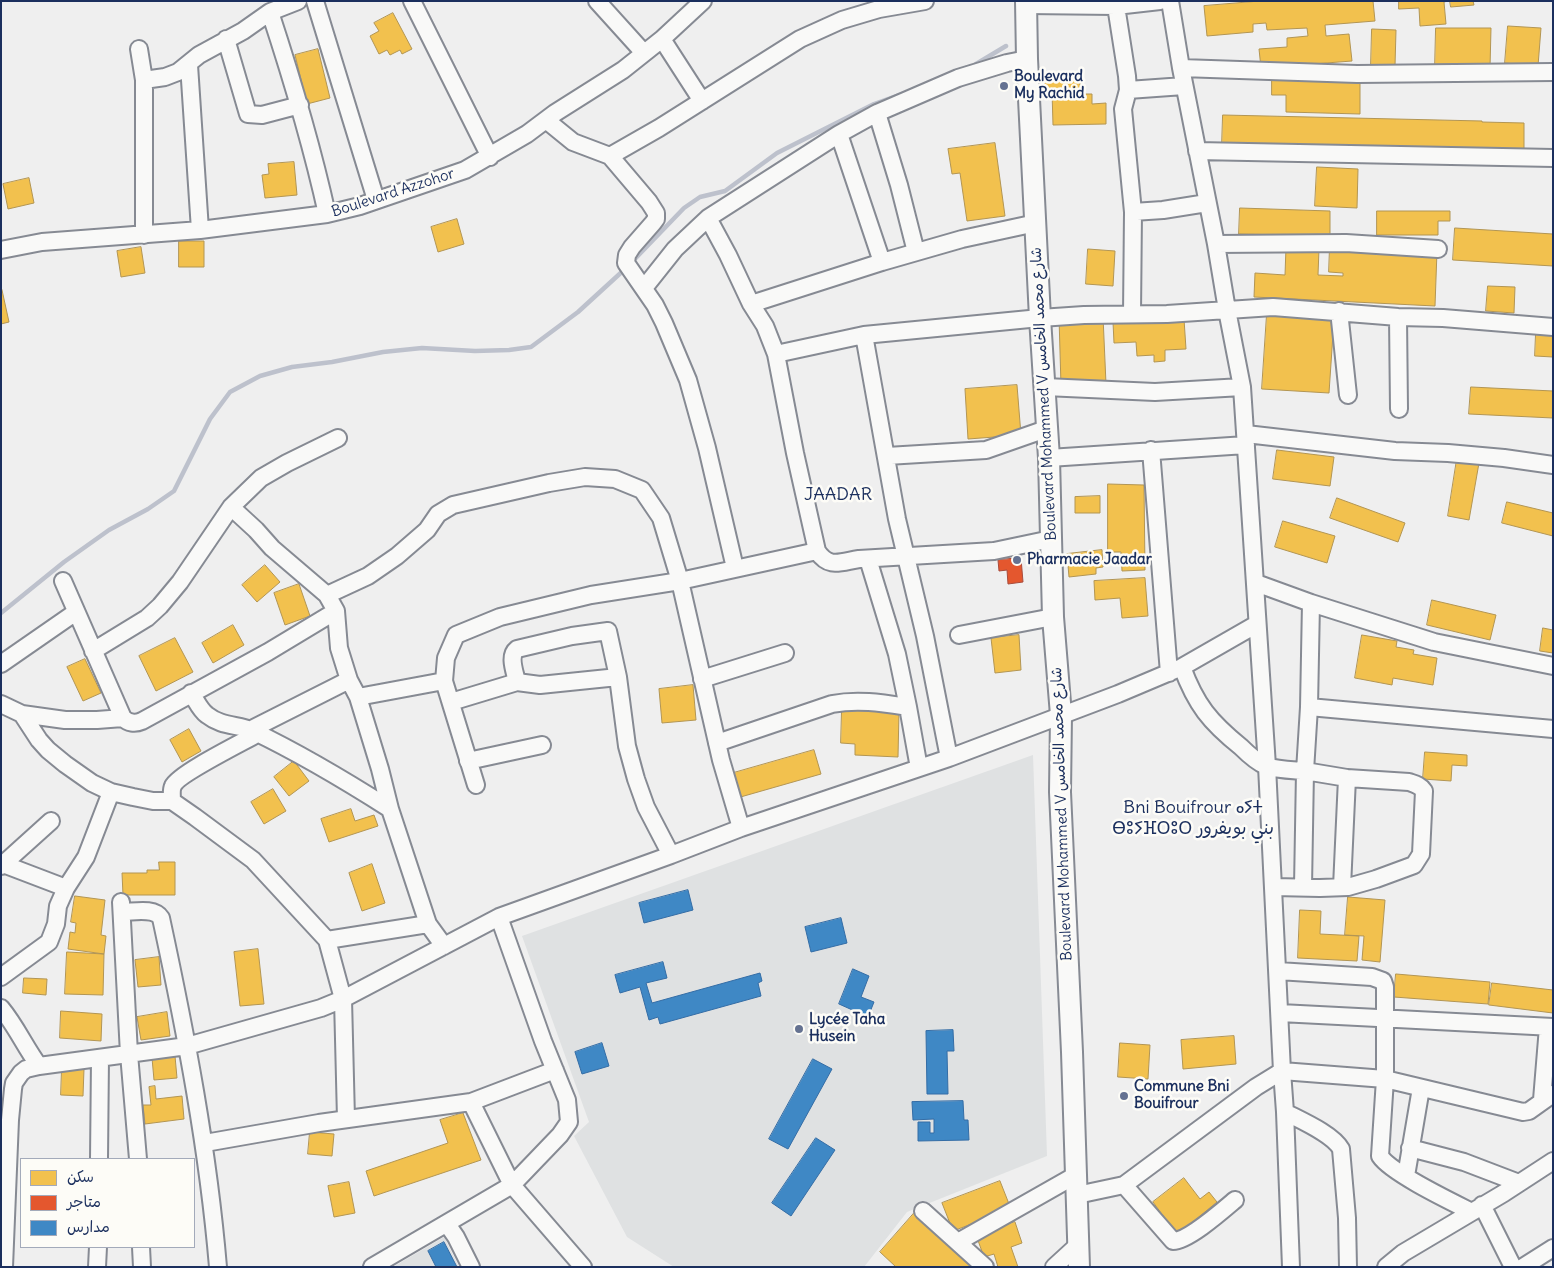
<!DOCTYPE html>
<html>
<head>
<meta charset="utf-8">
<style>
  body { margin:0 }
  #map { position:relative; width:1554px; height:1268px; overflow:hidden; background:#efefef; font-family:Delius,"Playpen Sans Arabic",sans-serif }
  canvas { display:block }
  .frame { position:absolute; inset:0; border:2px solid #1b2f5e; pointer-events:none }
  .legend { position:absolute; left:20px; top:1158px; width:175px; height:90px; box-sizing:border-box; background:#fdfcf7; border:1px solid #a3aaba; margin:0; padding:6px 9px; list-style:none; font-size:15px; color:#1b2f5e }
  .legend li { display:flex; align-items:center; gap:10px; height:25px }
  .legend b { width:25px; border:1px solid #a3aaba }
</style>
</head>
<body>
<div id="map">
<canvas width="1554" height="1268"></canvas>
<div class="frame"></div>
<ul class="legend">
<li><b style="height:14px;background:#f2c14e"></b>سكن</li>
<li><b style="height:14px;background:#e4572e"></b>متاجر</li>
<li><b style="height:14px;background:#3f88c5"></b>مدارس</li>
</ul>
</div>
<script>
const c = document.querySelector('canvas').getContext('2d');
c.lineJoin = 'round';
function paint(path, color) {
  c.fillStyle = color;
  c.fill(path, 'evenodd');
}
function stroke(path, color, width, dash) {
  c.strokeStyle = color;
  c.lineWidth = width;
  c.lineCap = dash ? 'butt' : 'round';
  c.setLineDash(dash || []);
  c.stroke(path);
}
function drawText(font, color, halo, rows, align = 'center') {
  c.font = font + ' Delius,"Playpen Sans Arabic","Noto Sans Tifinagh",sans-serif';
  c.lineWidth = 5;
  c.setLineDash([]);
  c.textBaseline = 'middle';
  c.strokeStyle = halo;
  c.fillStyle = color;
  for (const [text, x, y, turn = 0] of rows) {
    c.save();
    c.translate(x, y);
    c.rotate((+turn || 0) * Math.PI / 180);
    c.textAlign = isNaN(turn) ? turn : align;
    if (halo) c.strokeText(text, 0, 0);
    c.fillText(text, 0, 0);
    c.restore();
  }
}
paint(new Path2D(`
  M 1033,755 L 1047,1156 L 907,1212 L 864,1267 L 674,1267 L 627,1237 L 574,1136 L 589,1122 L 522,936 Z
  M 444,1237 L 459,1267 L 393,1267 Z`), '#dfe1e2');
const homes = new Path2D(`
  M 1260,1 L 1373,1 L 1375,21 L 1325,25 L 1326,36 L 1349,34 L 1352,61 L 1261,68 L 1259,49 L 1287,47 L 1287,38 L 1308,36 L 1307,28 L 1267,30 L 1266,23 L 1253,24 L 1253,32 L 1207,36 L 1204,6 Z
  M 1399,1 L 1448,1 L 1444,2 L 1446,24 L 1420,26 L 1419,8 L 1399,9 Z
  M 1450,1 L 1473,1 L 1474,5 L 1451,7 Z
  M 393,13 L 412,49 L 402,54 L 400,50 L 390,55 L 387,50 L 379,54 L 370,36 L 379,31 L 374,23 Z
  M 1508,26 L 1541,28 L 1538,66 L 1505,63 Z
  M 1436,28 L 1491,28 L 1490,68 L 1435,67 Z
  M 1372,29 L 1396,30 L 1395,66 L 1371,65 Z
  M 318,49 L 330,98 L 307,104 L 295,55 Z
  M 1080,73 L 1080,94 L 1092,94 L 1092,104 L 1106,103 L 1106,124 L 1053,125 L 1052,91 L 1045,92 L 1044,74 Z
  M 1272,78 L 1360,78 L 1360,114 L 1286,112 L 1286,95 L 1272,95 Z
  M 1223,115 L 1482,121 L 1482,122 L 1524,123 L 1524,152 L 1222,145 Z
  M 995,143 L 1005,216 L 967,221 L 960,173 L 952,174 L 948,149 Z
  M 294,162 L 297,195 L 265,198 L 262,175 L 269,174 L 268,164 Z
  M 1317,167 L 1358,169 L 1357,208 L 1315,206 Z
  M 29,178 L 34,203 L 8,209 L 3,184 Z
  M 1240,208 L 1330,211 L 1330,236 L 1239,234 Z
  M 1377,211 L 1450,211 L 1450,221 L 1438,221 L 1438,235 L 1377,235 Z
  M 457,219 L 464,244 L 438,252 L 431,227 Z
  M 1455,228 L 1553,234 L 1553,266 L 1453,260 Z
  M 179,241 L 204,241 L 204,267 L 179,267 Z
  M 1330,246 L 1437,251 L 1435,306 L 1254,297 L 1255,273 L 1285,275 L 1286,247 L 1319,249 L 1318,275 L 1343,276 L 1343,273 L 1329,272 Z
  M 141,247 L 145,273 L 121,277 L 117,251 Z
  M 1088,249 L 1115,251 L 1113,286 L 1086,284 Z
  M 1488,286 L 1515,287 L 1514,313 L 1486,311 Z
  M 2,290 L 9,322 L 1,324 L 1,291 Z
  M 1267,314 L 1334,319 L 1329,393 L 1262,389 Z
  M 1103,316 L 1106,384 L 1061,386 L 1059,317 Z
  M 1184,319 L 1186,349 L 1165,350 L 1165,361 L 1154,362 L 1154,355 L 1137,356 L 1136,342 L 1114,343 L 1113,322 Z
  M 1536,333 L 1553,334 L 1553,357 L 1535,356 Z
  M 1017,385 L 1021,435 L 968,439 L 965,389 Z
  M 1471,387 L 1553,391 L 1553,418 L 1469,414 Z
  M 1277,450 L 1334,457 L 1330,486 L 1273,479 Z
  M 1457,459 L 1479,463 L 1469,520 L 1448,516 Z
  M 1108,484 L 1144,485 L 1145,570 L 1122,571 L 1121,552 L 1108,552 Z
  M 1100,496 L 1100,513 L 1075,513 L 1075,497 Z
  M 1337,498 L 1405,523 L 1398,542 L 1330,518 Z
  M 1507,502 L 1553,513 L 1553,536 L 1502,523 Z
  M 1283,521 L 1335,536 L 1327,563 L 1275,547 Z
  M 1102,550 L 1103,567 L 1096,568 L 1096,574 L 1069,577 L 1067,554 Z
  M 265,565 L 280,582 L 257,602 L 242,585 Z
  M 1145,578 L 1148,616 L 1122,618 L 1120,598 L 1095,600 L 1094,581 Z
  M 299,584 L 310,616 L 285,625 L 274,593 Z
  M 1432,600 L 1496,615 L 1490,640 L 1427,625 Z
  M 233,625 L 244,645 L 213,663 L 202,643 Z
  M 1543,628 L 1553,630 L 1553,653 L 1540,651 Z
  M 1019,635 L 1021,670 L 995,673 L 991,638 Z
  M 1362,635 L 1397,641 L 1396,647 L 1414,650 L 1413,654 L 1437,658 L 1433,685 L 1393,678 L 1392,685 L 1355,678 Z
  M 175,638 L 193,672 L 156,691 L 139,656 Z
  M 85,659 L 101,693 L 83,701 L 67,667 Z
  M 693,685 L 696,720 L 662,723 L 659,689 Z
  M 842,709 L 899,711 L 898,757 L 855,755 L 855,744 L 841,743 Z
  M 189,729 L 201,751 L 182,762 L 170,740 Z
  M 814,750 L 821,774 L 737,798 L 730,774 Z
  M 1425,752 L 1467,755 L 1467,766 L 1452,765 L 1451,781 L 1423,779 Z
  M 294,761 L 309,781 L 289,796 L 274,777 Z
  M 273,789 L 286,811 L 264,824 L 251,802 Z
  M 351,809 L 355,821 L 374,815 L 378,826 L 329,842 L 321,819 Z
  M 159,862 L 175,862 L 175,895 L 123,895 L 122,873 L 147,873 L 147,870 L 159,870 Z
  M 372,864 L 385,903 L 362,911 L 349,873 Z
  M 75,896 L 105,900 L 101,935 L 106,936 L 104,954 L 68,949 L 70,932 L 75,933 L 76,923 L 71,922 Z
  M 1348,897 L 1385,900 L 1380,962 L 1362,960 L 1364,936 L 1345,935 Z
  M 1300,910 L 1321,911 L 1320,934 L 1359,936 L 1357,961 L 1298,958 Z
  M 258,949 L 264,1004 L 240,1006 L 234,952 Z
  M 67,952 L 104,954 L 103,995 L 65,994 Z
  M 159,957 L 161,985 L 138,987 L 135,960 Z
  M 1396,974 L 1490,982 L 1488,1004 L 1394,997 Z
  M 24,978 L 47,979 L 46,995 L 23,993 Z
  M 1492,983 L 1553,990 L 1553,1013 L 1489,1005 Z
  M 61,1011 L 102,1014 L 101,1041 L 60,1038 Z
  M 167,1012 L 170,1036 L 141,1040 L 137,1017 Z
  M 1234,1036 L 1236,1064 L 1183,1069 L 1181,1040 Z
  M 1120,1043 L 1150,1045 L 1148,1079 L 1118,1077 Z
  M 175,1056 L 177,1078 L 154,1080 L 152,1058 Z
  M 62,1068 L 84,1069 L 83,1096 L 61,1095 Z
  M 155,1086 L 156,1099 L 182,1096 L 184,1119 L 145,1124 L 143,1105 L 151,1105 L 149,1087 Z
  M 463,1113 L 481,1160 L 374,1196 L 366,1171 L 448,1143 L 440,1120 Z
  M 310,1132 L 334,1134 L 332,1156 L 308,1154 Z
  M 1184,1178 L 1200,1199 L 1209,1192 L 1217,1202 L 1177,1235 L 1153,1202 Z
  M 1000,1181 L 1011,1209 L 953,1231 L 942,1203 Z
  M 349,1182 L 355,1213 L 334,1217 L 328,1186 Z
  M 916,1211 L 978,1267 L 896,1267 L 880,1252 Z
  M 1015,1222 L 1022,1243 L 1011,1247 L 1018,1267 L 998,1267 L 994,1254 L 984,1257 L 976,1235 Z`);
paint(homes, '#f2c14e');
stroke(homes, '#b29553', 1);
const shops = new Path2D(`
  M 1021,558 L 1023,582 L 1008,584 L 1007,570 L 999,571 L 998,560 Z`);
paint(shops, '#e4572e');
stroke(shops, '#a84b3c', 1);
const schools = new Path2D(`
  M 688,890 L 693,910 L 644,923 L 639,903 Z
  M 841,918 L 847,943 L 811,952 L 805,927 Z
  M 663,962 L 667,978 L 646,983 L 652,1003 L 760,973 L 762,981 L 758,983 L 761,996 L 660,1024 L 658,1017 L 649,1020 L 640,987 L 620,993 L 615,975 Z
  M 853,969 L 869,976 L 861,997 L 874,1002 L 868,1017 L 839,1004 Z
  M 953,1030 L 954,1051 L 947,1051 L 948,1094 L 927,1094 L 926,1031 Z
  M 602,1043 L 609,1066 L 582,1074 L 575,1052 Z
  M 813,1059 L 832,1069 L 788,1149 L 769,1139 Z
  M 963,1101 L 964,1120 L 968,1120 L 969,1140 L 918,1141 L 918,1122 L 930,1122 L 930,1133 L 934,1133 L 934,1119 L 913,1120 L 912,1102 Z
  M 816,1138 L 835,1150 L 791,1216 L 772,1203 Z
  M 444,1242 L 457,1267 L 436,1267 L 428,1251 Z`);
paint(schools, '#3f88c5');
stroke(schools, '#346da6', 1);
stroke(new Path2D(`
  M 976,64 L 1006,46
  M 630,264 L 684,208 L 700,197 L 725,191 L 777,153 L 874,104 L 902,94
  M 1,613 L 64,562 L 109,530 L 148,509 L 174,491 L 210,419 L 230,392 L 260,376 L 292,367 L 332,362 L 383,352 L 422,348 L 475,351 L 509,350 L 531,347 L 578,312 L 625,269`), '#bdc1cc', 4.5);
const minor = new Path2D(`
  M 315,1 L 376,200
  M 412,1 L 490,157
  M 597,1 L 644,53
  M 1170,1 L 1181,68 L 1216,244 L 1227,310 L 1242,387 L 1267,766 L 1282,1071 L 1285,1112 L 1291,1267
  M 1026,5 L 1116,6 L 1160,1
  M 1116,6 L 1127,76 L 1128,90 L 1123,109 L 1133,212 L 1132,314
  M 270,12 C 292,79 312,146 327,214
  M 226,39 L 248,114 L 262,115 L 300,105
  M 662,39 L 702,101
  M 139,49 L 144,80 L 144,235
  M 189,65 L 200,230
  M 1181,68 L 1357,74 L 1553,72
  M 144,80 L 165,77 L 178,72 L 199,55 L 243,31 L 270,12 L 298,1
  M 1128,90 L 1184,86
  M 877,113 L 899,185 L 916,252
  M 546,120 L 573,142 L 610,156 L 649,202 L 656,213 L 656,219 L 653,223 L 632,247 L 627,255 L 626,263 L 655,305 L 664,323 L 688,380 L 707,448 L 735,568
  M 839,134 L 882,262
  M 1197,151 L 1553,158
  M 610,156 L 659,128 L 800,39 L 842,20 L 879,9 L 925,1
  M 1133,212 L 1163,210 L 1207,203
  M 708,218 L 728,255 L 751,304 L 765,326 L 776,354 L 795,453 L 817,551 C 829,569 840,562 859,559 L 994,551 L 1051,539
  M 1216,244 L 1346,243 L 1438,249
  M 1,250 L 42,242 L 200,230 L 327,214 L 360,206 L 465,170 L 527,134 L 555,113 L 623,70 L 662,39 L 703,1
  M 644,288 L 675,249 L 708,218 L 839,134 L 877,113 L 958,78 L 1007,63 L 1027,59
  M 751,304 L 882,262 L 962,239 L 1036,223
  M 1339,311 L 1348,395
  M 1398,317 L 1399,409
  M 864,335 L 897,519 L 925,636 L 949,758
  M 776,354 L 864,335 L 1040,318 L 1084,315 L 1167,314 L 1273,307 L 1398,317 L 1443,318 L 1553,327
  M 1045,387 L 1155,392 L 1242,387
  M 1246,434 L 1395,451 L 1448,453 L 1504,458 L 1553,465
  M 1151,450 L 1169,673
  M 887,456 L 986,450 L 1046,429
  M 1049,458 L 1246,445
  M 231,507 L 256,530 L 272,548 L 327,595 L 336,611 L 339,648 L 349,680 L 358,697 L 380,769 L 390,809 L 428,924 L 444,946
  M 868,559 L 897,654 L 908,707 L 919,768
  M 63,581 L 123,718 C 128,723 135,724 142,721 L 268,652 L 336,611
  M 1256,583 L 1311,603 L 1434,642 L 1553,666
  M 327,595 L 368,576 L 397,556 L 427,530 L 438,514 L 453,505 L 549,483 L 585,477 L 615,479 L 642,490 L 661,518 L 680,581 L 721,760 L 741,828
  M 959,635 L 1053,617
  M 93,651 L 147,618 L 160,606 L 180,582 L 231,507 L 261,478 L 287,463 L 338,438
  M 1,664 L 76,612
  M 1182,667 C 1196,705 1210,722 1241,747 C 1248,754 1257,762 1266,766 C 1277,770 1293,770 1305,771 L 1309,707 L 1553,729
  M 702,679 L 785,653
  M 517,682 C 515,672 508,656 517,649 L 572,636 L 608,631 L 618,677 L 627,746 L 636,779 L 646,807 L 671,855
  M 191,693 C 196,700 200,710 207,715 C 222,727 238,724 253,731 C 301,754 346,781 390,809
  M 358,697 L 444,681
  M 451,702 L 517,682 L 540,685 L 618,677
  M 1,704 L 22,714 L 65,720 L 97,720 L 123,718
  M 1309,707 L 1311,603
  M 22,714 L 39,740 L 48,750 L 65,764 L 92,783 L 111,792 L 133,797 L 153,801 L 172,801 L 195,817 L 253,860 L 327,940 L 428,924
  M 250,730 L 349,680
  M 717,743 L 832,704 C 858,699 882,703 908,707
  M 468,761 L 542,745
  M 476,785 L 444,681 L 446,658 L 456,635 L 500,617 L 591,595 L 680,581 L 817,551
  M 172,801 C 172,796 171,790 173,786 C 178,774 243,742 257,734
  M 3,864 L 66,888
  M 1,866 L 51,821
  M 1274,887 L 1320,888 L 1348,887 L 1376,879 L 1414,865 L 1421,854 L 1424,791 C 1420,785 1415,784 1409,782 L 1347,778 L 1305,771 L 1303,887
  M 1342,887 L 1347,778
  M 121,902 L 129,1054 L 138,1159
  M 122,912 C 134,912 154,907 161,918 C 186,1034 208,1149 218,1267
  M 327,940 L 343,999 L 346,1119
  M 1278,971 L 1372,977 L 1383,981 L 1385,987 L 1385,1079 L 1380,1156 C 1391,1173 1452,1202 1472,1212
  M 1,977 L 49,942 L 56,924 L 58,906 L 66,888 L 86,857 L 111,792
  M 1,1008 C 16,1026 25,1047 39,1066
  M 1280,1013 L 1553,1027
  M 1542,1100 L 1548,1027
  M 471,1102 L 512,1185 L 583,1267
  M 1285,1112 C 1300,1120 1333,1134 1341,1149 L 1347,1218 L 1348,1267
  M 205,1143 L 319,1123 L 471,1102 L 555,1070
  M 1410,1148 L 1464,1162 L 1519,1183
  M 99,1159 L 100,1058
  M 1406,1176 L 1421,1088
  M 1124,1185 L 1173,1241 C 1188,1241 1222,1211 1235,1200
  M 1077,1195 L 1124,1185 L 1256,1087 L 1282,1071 L 1385,1079 L 1523,1112 L 1529,1111 L 1553,1094
  M 1482,1205 L 1513,1267
  M 923,1211 L 985,1267
  M 447,1224 L 456,1237 L 471,1267
  M 958,1242 L 1076,1175
  M 141,1247 L 142,1267
  M 4,1267 L 10,1120 L 13,1089 L 14,1083 L 21,1073 L 26,1069 L 39,1066 L 187,1046 L 321,1008 L 343,999 L 499,917 L 671,855 L 741,828 L 949,758 L 1118,694 L 1182,667 L 1257,624
  M 97,1267 L 98,1247
  M 372,1267 L 512,1185 L 560,1135 L 569,1122 L 567,1100 L 543,1041 L 499,917
  M 1054,1267 L 1078,1245
  M 1386,1267 L 1403,1253 L 1504,1193 L 1553,1161
  M 1523,1267 L 1553,1248`);
const major = new Path2D(`
  M 1026,1 L 1027,59 L 1040,318 L 1049,458 L 1053,617 L 1061,715 L 1060,792 L 1072,1052 L 1079,1267`);
stroke(minor, '#868a93', 20);
stroke(major, '#868a93', 24);
stroke(minor, '#f9f9f8', 16);
stroke(major, '#f9f9f8', 20);
for (const [x, y, r, color] of [
  [1004,86,5,"#657291"],
  [1017,560,5,"#657291"],
  [799,1029,5,"#657291"],
  [1124,1096,5,"#657291"]
]) {
  const dot = new Path2D();
  dot.arc(x, y, r, 0, 2 * Math.PI);
  c.fillStyle = color;
  c.fill(dot);
  stroke(dot, '#fdfcf7', 2);
}
drawText('bold 15px', '#1b2f5e', '#fdfcf7', [
  ["Boulevard",1014,77],
  ["My Rachid",1014,94],
  ["Pharmacie Jaadar",1027,560],
  ["Lycée Taha",809,1020],
  ["Husein",809,1037],
  ["Commune Bni",1134,1087],
  ["Bouifrour",1134,1104]
], 'left');
drawText('15px', '#1b2f5e', '#fdfcf7', [
  ["Boulevard Azzohor",393,193,-18],
  ["Boulevard Mohammed V شارع محمد الخامس",1044,394,-93],
  ["Boulevard Mohammed V شارع محمد الخامس",1062,814,-92]
]);
drawText('18px', '#1b2f5e', '#fdfcf7', [
  ["JAADAR",838,495],
  ["Bni Bouifrour ⴰⵢⵜ",1193,808],
  ["ⴱⵓⵢⴼⵔⵓⵔ بني بويفرور",1193,829]
]);
</script>
</body>
</html>
